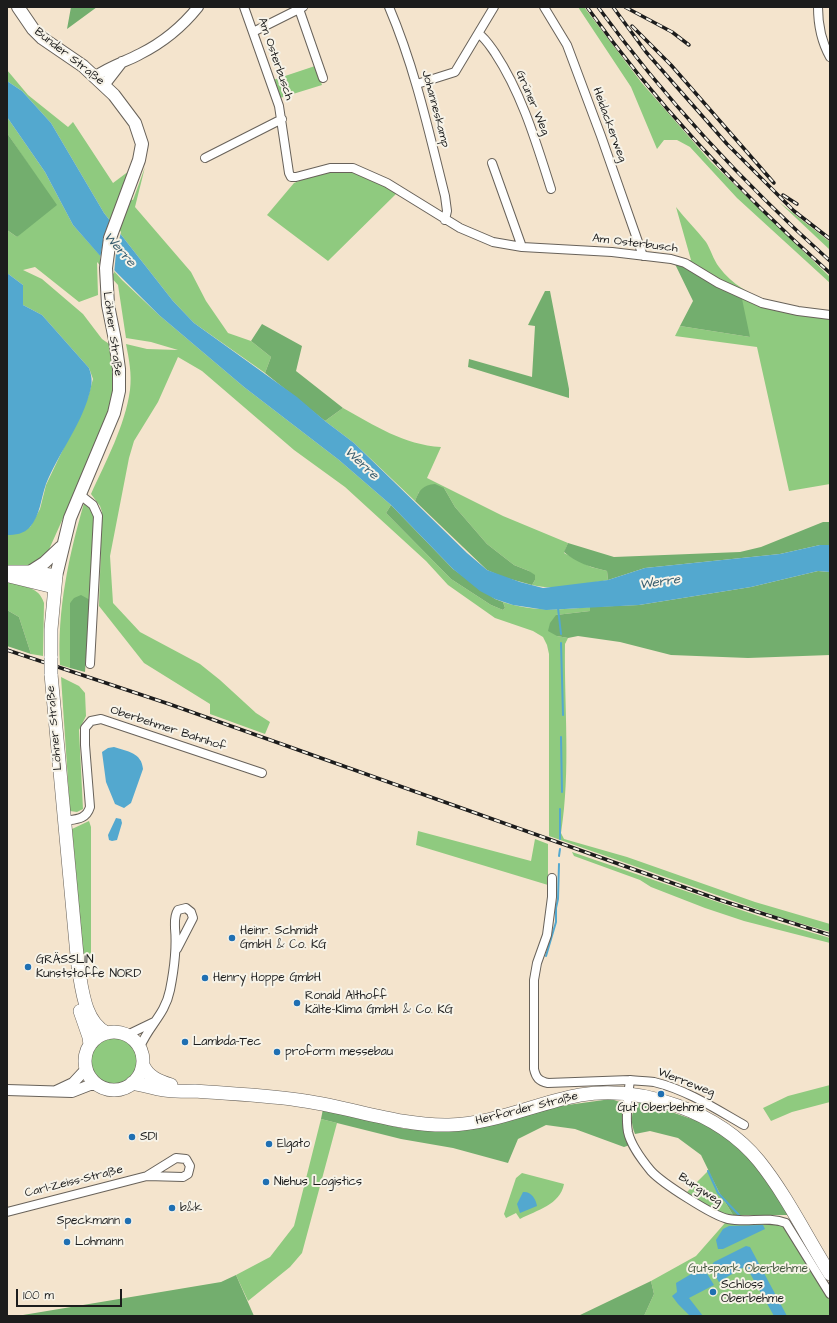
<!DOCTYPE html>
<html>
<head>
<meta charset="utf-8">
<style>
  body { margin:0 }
  #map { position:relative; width:837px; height:1323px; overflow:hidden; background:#f4e4cd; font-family:"Architects Daughter",sans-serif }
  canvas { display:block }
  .frame { position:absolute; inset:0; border:8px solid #1c1c1c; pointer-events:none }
  .scale { position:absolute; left:16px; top:1289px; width:106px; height:18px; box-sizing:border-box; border:2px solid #1c1c1c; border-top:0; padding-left:5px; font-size:12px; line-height:14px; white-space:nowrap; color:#1c1c1c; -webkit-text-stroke:3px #f7f3e8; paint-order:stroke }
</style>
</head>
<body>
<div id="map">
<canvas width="837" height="1323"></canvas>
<div class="frame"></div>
<div class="scale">100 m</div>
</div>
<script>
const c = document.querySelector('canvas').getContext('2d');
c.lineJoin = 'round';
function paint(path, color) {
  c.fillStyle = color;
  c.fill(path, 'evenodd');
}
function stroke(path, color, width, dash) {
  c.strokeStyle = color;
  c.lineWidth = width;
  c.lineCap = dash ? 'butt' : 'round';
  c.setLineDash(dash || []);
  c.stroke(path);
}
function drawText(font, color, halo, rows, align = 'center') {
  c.font = font + ' "Architects Daughter",sans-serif';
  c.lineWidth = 4;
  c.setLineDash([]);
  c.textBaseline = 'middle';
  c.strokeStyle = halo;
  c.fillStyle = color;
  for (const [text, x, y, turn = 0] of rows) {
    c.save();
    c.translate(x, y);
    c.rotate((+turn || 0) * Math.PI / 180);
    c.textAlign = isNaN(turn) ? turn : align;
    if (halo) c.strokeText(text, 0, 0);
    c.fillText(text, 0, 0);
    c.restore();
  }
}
paint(new Path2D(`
  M 578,7 L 584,7 L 641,82 L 711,162 L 830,277 L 830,283 L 737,198 L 690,147 L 677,140 L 664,140 L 657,149 L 631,87 Z
  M 315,66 L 322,85 L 280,98 L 273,80 Z
  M 7,70 L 28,95 L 68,127 L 73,122 L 113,183 L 129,171 L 120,195 L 133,200 L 145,167 L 135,207 L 191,272 L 206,301 L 228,333 L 251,341 L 271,357 L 265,373 L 194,323 L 173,301 L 104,213 L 51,123 L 22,91 L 7,81 Z
  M 7,117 L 45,172 L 73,225 L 122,280 L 159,315 L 244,387 L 339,460 L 391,505 L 386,513 L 451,579 L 491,605 L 503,610 L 505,608 L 503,602 C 534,612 558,610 590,607 L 590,611 L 556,615 L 557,636 L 568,638 L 565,644 C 564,707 571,770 561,833 L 564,839 L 627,857 L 755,902 L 830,924 L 830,932 L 779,917 L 549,836 L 549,654 L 547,645 L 543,637 L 533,631 L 495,618 L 448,585 L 426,561 L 345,487 L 294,450 L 202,371 L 178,357 L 158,402 L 134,441 L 129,458 L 110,556 L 113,603 L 140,632 L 200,664 L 220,680 L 256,713 L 270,722 L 265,734 L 210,714 L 210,704 L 144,663 L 99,606 L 102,512 L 100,506 L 91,494 C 106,461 125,426 130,390 C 132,374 129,359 126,344 L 147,349 L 178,350 L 151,342 L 126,338 L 118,285 L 97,262 L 98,295 L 79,302 L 35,267 L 23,270 L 42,279 L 83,314 L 102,339 L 112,346 C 115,375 114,394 106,422 L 47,554 L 29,566 L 7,566 L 7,535 L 30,527 L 40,509 L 46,485 L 88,397 L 93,379 L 89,368 L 42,315 L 23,305 L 23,285 L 7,273 L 7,230 L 17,237 L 48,194 L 7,133 Z
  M 332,170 L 356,171 L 397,193 L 328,261 L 267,215 L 294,183 L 314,175 Z
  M 779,202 L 830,242 L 830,250 Z
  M 676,207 C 685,219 697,230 706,242 C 711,250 713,259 719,267 C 745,302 790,307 830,312 L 830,484 L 789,491 L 757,347 L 675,336 L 680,326 L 750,337 L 717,286 L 674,262 L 691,260 Z
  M 343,408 C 374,425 404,445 441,447 L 427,478 L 503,516 L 568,543 L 564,553 L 591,567 L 607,571 L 608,580 C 583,584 556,591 532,585 L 535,580 L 529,571 L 514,565 L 487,544 L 455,507 L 444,488 L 419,492 L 415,501 L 354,443 L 325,421 Z
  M 84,503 L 93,511 L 95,523 L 90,600 L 70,603 L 70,668 L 60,665 C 57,610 69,555 84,503 Z
  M 7,582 C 22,586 39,586 44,603 L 43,656 L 31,654 L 19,617 L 7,610 Z
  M 61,677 L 79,686 L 85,693 L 86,716 L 79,730 L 83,809 L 77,812 L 70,811 Z
  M 89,821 L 91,827 L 91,962 L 84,961 L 72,829 Z
  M 418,831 L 531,861 L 535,839 L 548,844 L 548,885 L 416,845 Z
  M 572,852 L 776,922 L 830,938 L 830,943 L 744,921 L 705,908 L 651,887 L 640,880 L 574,856 Z
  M89 1061a24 24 0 1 1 48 0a24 24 0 1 1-48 0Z
  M 830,1085 L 830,1102 L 792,1112 L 771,1121 L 763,1108 L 788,1096 Z
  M 321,1119 L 337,1123 L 302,1253 L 290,1267 L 248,1301 L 236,1275 L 270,1257 L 294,1226 Z
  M 709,1170 L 719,1192 L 733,1215 C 718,1219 699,1200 687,1192 Z
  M 522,1173 L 564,1184 C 560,1205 537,1210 520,1219 L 516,1213 L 506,1218 L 504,1214 L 516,1178 Z
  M 771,1222 L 784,1225 L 830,1298 L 830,1316 L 644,1316 L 654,1294 L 651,1281 L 696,1256 L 725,1223 Z`), '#8fca7f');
paint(new Path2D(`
  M 71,7 L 97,7 L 67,29 Z
  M 7,133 L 57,205 L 17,237 L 7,230 Z
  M 674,262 L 683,265 L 742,299 L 750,337 L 680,326 L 693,301 Z
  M 545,291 L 550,291 L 569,389 L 569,398 L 468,367 L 469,359 L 532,377 L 535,326 L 528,325 Z
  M 262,324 L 302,346 L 296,371 L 343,408 L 325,421 L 265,373 L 271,357 L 251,341 Z
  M 435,484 L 444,488 L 455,507 L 487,544 L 514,565 L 529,571 L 535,575 L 535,580 L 532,585 L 503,577 L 487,570 L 415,501 C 419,490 423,485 435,484 Z
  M 391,505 L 453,569 L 495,599 L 503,602 L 505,608 L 503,610 L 491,605 L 451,579 L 386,513 Z
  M 823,522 L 830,522 L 830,545 L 820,545 L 780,554 L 645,568 L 608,580 L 607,571 C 591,567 576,563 564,552 L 568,543 L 614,557 L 740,552 L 761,547 Z
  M 818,571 L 830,572 L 830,655 L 748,658 L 671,655 L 620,642 L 578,636 L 568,638 L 557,636 L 548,631 L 550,623 L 556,615 L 590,611 L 590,607 L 639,605 L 751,587 Z
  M 81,595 L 90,600 L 85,672 L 70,668 L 70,603 L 74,598 Z
  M 7,610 L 19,617 L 31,654 L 7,646 Z
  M 611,1099 L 623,1103 L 625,1132 L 630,1145 L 624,1147 L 575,1129 L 546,1125 L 518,1139 L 508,1163 L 453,1148 L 401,1139 L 321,1119 L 323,1109 L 405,1129 L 461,1130 L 553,1107 Z
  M 643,1102 L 703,1123 L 728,1139 L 752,1162 L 773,1187 L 789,1215 L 733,1215 L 719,1192 L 701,1155 L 678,1138 L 650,1131 L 635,1134 C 631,1124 630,1113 637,1104 Z
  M 236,1275 L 254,1316 L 17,1316 L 221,1282 Z
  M 651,1281 L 654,1294 L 644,1316 L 578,1316 Z`), '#73ae6e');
paint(new Path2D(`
  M 7,81 L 22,91 L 51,123 L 104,213 L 173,301 L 194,323 L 297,397 L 325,421 L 354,443 L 467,553 L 487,570 L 520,582 L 543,588 L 608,580 L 645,568 L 780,554 L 820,545 L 830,545 L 830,572 L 818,571 L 751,587 L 639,605 L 546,610 L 513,605 L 495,599 L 480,591 L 453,569 L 391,505 L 339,460 L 244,387 L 159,315 L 102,258 L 73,225 L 45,172 L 7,117 Z
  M 7,273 L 23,285 L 23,305 L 42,315 L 89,368 C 93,379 92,385 89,395 C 80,427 58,454 46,484 C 41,498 40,516 30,527 C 24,534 15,535 7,535 Z
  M 114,747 C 127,751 142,753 143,769 L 131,803 L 124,808 L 115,804 L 106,782 L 102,752 L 108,748 Z
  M 116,818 L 121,819 L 122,823 L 117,840 L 112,841 L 109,840 L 108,835 Z
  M 523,1192 C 531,1191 536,1199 537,1206 L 520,1213 L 517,1204 Z
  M 763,1225 L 765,1229 L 723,1249 L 718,1249 L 716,1240 L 723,1229 L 729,1226 Z
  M 746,1246 L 750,1247 L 787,1316 L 774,1316 L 747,1268 L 742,1268 L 719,1282 L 710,1267 L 714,1262 Z
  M 703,1267 L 714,1285 L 689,1298 L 703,1316 L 690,1316 L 678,1304 L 672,1296 L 677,1292 L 676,1283 Z`), '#53a8cf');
paint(new Path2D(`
  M 111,218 L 121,232 L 116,253 L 114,274 L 100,259 L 103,242 Z`), '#f4e4cd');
stroke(new Path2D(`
  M 558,608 L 561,634
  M 561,643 L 563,715
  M 561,737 L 562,792
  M 560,839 L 560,809
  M 559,856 L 560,849
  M 546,956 L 556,922 L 556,908 L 558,899 L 559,864
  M 708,1171 L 718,1193 L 740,1216`), '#53a8cf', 2);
const minor = new Path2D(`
  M 244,7 L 279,106 L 289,173 L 291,177 L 296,177 L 330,168 L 353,168 L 387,183 L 460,228 L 493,242 L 522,247 L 612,252 L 671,259 L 685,263 L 718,283 L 762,303 L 798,311 L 830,315
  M 389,7 C 415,68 429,132 445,196 L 447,211 L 445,220
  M 544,7 L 567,45 L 601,136 L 643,256
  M 818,7 C 818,25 821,41 830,57
  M 299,9 L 323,78
  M 253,32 L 303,7
  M 479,34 C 486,39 490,46 495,53 C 522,94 536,142 551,189
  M 417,84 L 455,72 L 494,7
  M 205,158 L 282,119
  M 492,163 L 522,247
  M 79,494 L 93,505 L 98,516 L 90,664
  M 63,821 C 76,819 86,820 90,807 L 85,745 L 85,728 L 91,721 L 101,719 L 262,773
  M 552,878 L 552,897 L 547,935 L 537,963 L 534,980 L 534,1069 C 536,1078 539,1081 548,1083 L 630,1080
  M 127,1035 L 154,1022
  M 140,1047 C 149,1025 165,1015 170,990 C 174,970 177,949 175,928 C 175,922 174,916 178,910 L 186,908 L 191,912 L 193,918 L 177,949
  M 744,1125 C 716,1109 687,1090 654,1082 C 646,1081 638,1081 630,1080 C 628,1095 625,1116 628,1132 C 631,1146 642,1160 651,1171 C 662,1183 713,1216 728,1219 C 747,1223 768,1216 786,1223 L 830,1294
  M 7,1212 L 147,1176 L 183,1177 L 188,1174 L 190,1166 L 186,1159 L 176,1158 L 147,1176`);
const tertiary = new Path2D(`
  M 96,76 C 110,66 125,62 140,54 C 164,42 182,27 198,7
  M 105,84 L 122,62
  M 7,1090 L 72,1092 L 90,1085 L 97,1085
  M 56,1091 L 73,1083 L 86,1069`);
const secondary = new Path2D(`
  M 18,7 L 33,29 L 42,38 L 83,66 L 114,95 L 135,123 L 142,144 L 139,160 L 110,238 L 106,268 L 108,305 L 115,340 L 119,369 L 119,391 L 114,413 L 70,518 L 56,576
  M 30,572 L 44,563 L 61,547`);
const primary = new Path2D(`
  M 7,572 L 30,572 L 56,576 L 51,629 L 51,658
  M 9,576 L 54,587
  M 51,674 L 78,966 C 82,988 84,1022 107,1033
  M 80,1011 L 89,1037 L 90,1045
  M85 1061a29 29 0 1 1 58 0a29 29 0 1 1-58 0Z
  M 143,1065 C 148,1077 159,1081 171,1085
  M 132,1083 C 143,1085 153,1088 163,1090 C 174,1092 184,1091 195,1091 C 232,1094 269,1095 305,1101 C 354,1108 399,1126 449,1125 C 494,1124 536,1103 580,1095 C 642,1085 719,1112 759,1161 C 787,1196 806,1236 830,1274`);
stroke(minor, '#68625a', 10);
stroke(tertiary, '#68625a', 12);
stroke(secondary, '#68625a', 14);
stroke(primary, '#68625a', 14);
stroke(minor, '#fff', 8);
stroke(tertiary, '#fff', 10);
stroke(secondary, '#fff', 12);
stroke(primary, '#fff', 13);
const rail = new Path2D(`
  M 587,7 C 657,105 740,193 830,273
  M 598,7 C 666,100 744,184 830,261
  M 613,7 L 646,52 L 727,144 L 794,211 L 830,239
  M 625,7 L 672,32 L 689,45
  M 632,26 L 671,65 L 774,183
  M 783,195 L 797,204
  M 7,650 L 169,704 L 720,900 L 830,935`);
stroke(rail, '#1c1c1c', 3.5);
stroke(rail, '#f7f3e8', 2, [6]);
const primaryBridge = new Path2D(`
  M 51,658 L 51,674`);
stroke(primaryBridge, '#68625a', 14, []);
stroke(primaryBridge, '#fff', 13);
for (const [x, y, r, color] of [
  [232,938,4,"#1f6fb2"],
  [28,967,4,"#1f6fb2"],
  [205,978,4,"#1f6fb2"],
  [297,1003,4,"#1f6fb2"],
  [185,1042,4,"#1f6fb2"],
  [277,1052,4,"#1f6fb2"],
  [661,1094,4,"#1f6fb2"],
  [132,1137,4,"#1f6fb2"],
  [269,1144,4,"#1f6fb2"],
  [266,1182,4,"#1f6fb2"],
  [172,1208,4,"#1f6fb2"],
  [128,1221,4,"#1f6fb2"],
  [67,1242,4,"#1f6fb2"],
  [713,1292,4,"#1f6fb2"]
]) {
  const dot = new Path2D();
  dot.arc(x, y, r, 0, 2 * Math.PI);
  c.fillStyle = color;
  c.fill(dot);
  stroke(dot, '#f7f3e8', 1.5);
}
drawText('12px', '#1c1c1c', '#f7f3e8', [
  ["Bünder Straße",69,57,38],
  ["Am Osterbusch",275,59,71],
  ["Grüner Weg",532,103,67],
  ["Johanneskamp",435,109,75],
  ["Heidackerweg",609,125,70],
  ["Am Osterbusch",635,244,7],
  ["Löhner Straße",112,334,82],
  ["Löhner Straße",55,728,-95],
  ["Oberbehmer Bahnhof",168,729,18],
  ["Werreweg",686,1083,21],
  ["Herforder Straße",527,1109,-14],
  ["Carl-Zeiss-Straße",74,1182,-14],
  ["Burgweg",700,1190,33]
]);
drawText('12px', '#1c1c1c', '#f7f3e8', [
  ["Heinr. Schmidt",240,931],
  ["GmbH & Co. KG",240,945],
  ["GRÄSSLIN",36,960],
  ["Kunststoffe NORD",36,974],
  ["Henry Hoppe GmbH",213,978],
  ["Ronald Althoff",305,996],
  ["Kälte-Klima GmbH & Co. KG",305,1010],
  ["Lambda-Tec",193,1042],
  ["proform messebau",285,1052],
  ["Gut Oberbehme",661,1108,"center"],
  ["SDI",140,1137],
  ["Elgato",277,1144],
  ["Niehus Logistics",274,1182],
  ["b&k",180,1208],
  ["Speckmann",120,1221,"right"],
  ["Lohmann",75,1242],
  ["Schloss",721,1285],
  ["Oberbehme",721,1299]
], 'left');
drawText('12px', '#44593f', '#f7f3e8', [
  ["Gutspark Oberbehme",748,1269]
]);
drawText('italic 13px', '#355b6d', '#f7f3e8', [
  ["Werre",119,250,49],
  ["Werre",361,464,43],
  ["Werre",660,583,-8]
]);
</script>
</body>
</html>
